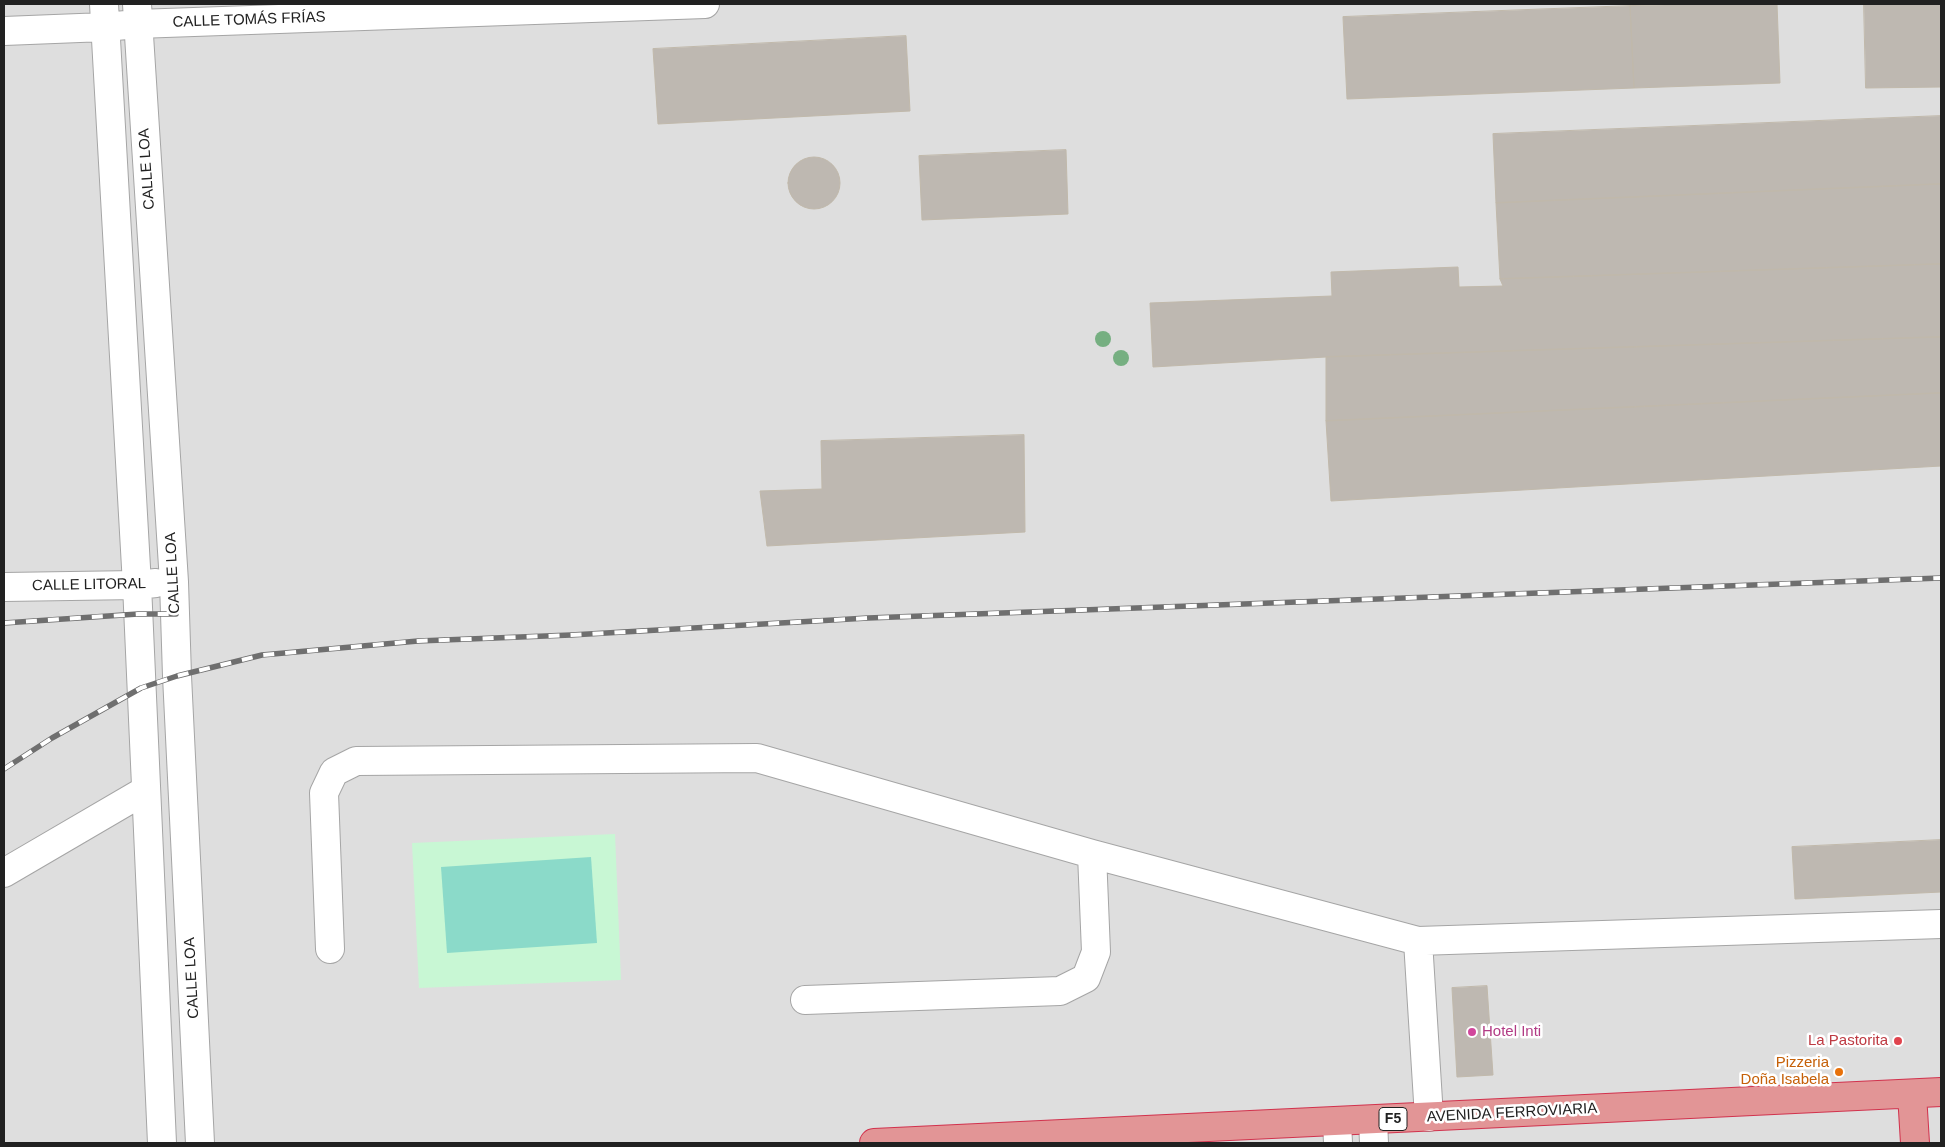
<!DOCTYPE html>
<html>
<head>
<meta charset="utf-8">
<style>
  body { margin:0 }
  #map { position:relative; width:1945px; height:1147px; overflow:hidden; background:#f0efe8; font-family:Helvetica,sans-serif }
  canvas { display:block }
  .frame { position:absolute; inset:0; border:5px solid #212121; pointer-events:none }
</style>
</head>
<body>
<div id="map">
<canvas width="1945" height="1147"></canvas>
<div class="frame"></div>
</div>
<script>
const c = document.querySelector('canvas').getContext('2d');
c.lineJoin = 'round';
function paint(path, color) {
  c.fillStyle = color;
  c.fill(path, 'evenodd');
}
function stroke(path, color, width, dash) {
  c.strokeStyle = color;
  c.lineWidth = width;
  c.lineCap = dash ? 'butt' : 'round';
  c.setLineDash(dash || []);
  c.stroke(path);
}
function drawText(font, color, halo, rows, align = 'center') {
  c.font = font + ' Helvetica,sans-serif';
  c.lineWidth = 5;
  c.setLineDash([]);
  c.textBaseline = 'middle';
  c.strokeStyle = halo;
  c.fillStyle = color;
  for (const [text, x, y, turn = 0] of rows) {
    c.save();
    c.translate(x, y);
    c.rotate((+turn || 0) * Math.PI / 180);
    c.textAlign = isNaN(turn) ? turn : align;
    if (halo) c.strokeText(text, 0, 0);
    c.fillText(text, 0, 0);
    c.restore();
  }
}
paint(new Path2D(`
  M 4,4 L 1941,4 L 1941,1143 L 4,1143 Z`), '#dedede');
paint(new Path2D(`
  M 615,834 L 621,980 L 419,988 L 412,843 Z`), '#c8f7d4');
paint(new Path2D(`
  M 591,857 L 597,943 L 447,953 L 441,867 Z`), '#8bdac9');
const building = new Path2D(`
  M 1700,4 L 1777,4 L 1780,83 L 1634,88 L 1630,6 Z
  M 1864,4 L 1941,4 L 1941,87 L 1866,88 Z
  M 1630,6 L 1634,88 L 1347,99 L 1343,17 Z
  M 906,36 L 910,111 L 658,124 L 653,49 Z
  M 1941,116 L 1941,184 L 1496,203 L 1493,134 Z
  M 1066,150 L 1068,214 L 922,220 L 919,156 Z
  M788 183a26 26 0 1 1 52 0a26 26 0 1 1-52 0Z
  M 1941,184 L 1941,264 L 1500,279 L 1496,203 Z
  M 1941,264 L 1941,337 L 1326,357 L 1153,367 L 1150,303 L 1332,296 L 1331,272 L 1458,267 L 1459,287 L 1503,286 L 1500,279 Z
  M 1941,337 L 1941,393 L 1326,421 L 1326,357 Z
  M 1941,393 L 1941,466 L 1331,501 L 1326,421 Z
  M 1024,435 L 1025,532 L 767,546 L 760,491 L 822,489 L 821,441 Z
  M 1941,840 L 1941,892 L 1795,899 L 1792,847 Z
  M 1487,986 L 1493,1075 L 1457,1077 L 1452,988 Z`);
paint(building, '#beb8b1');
stroke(building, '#c1b9ab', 1);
const minor = new Path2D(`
  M 104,4 L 137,585 L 162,1143
  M 137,4 L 174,582 L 177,676 L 200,1143
  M 4,31 L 105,27 L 137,24 L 705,4
  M 4,587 L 137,585 L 156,583
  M 4,873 L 146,790
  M 1418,941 L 1429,1117
  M 330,949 L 324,793 L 334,772 L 356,761 L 757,758 L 1092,854 L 1418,941 L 1941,924
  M 805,1000 L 1060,991 L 1086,978 L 1096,952 L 1092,854
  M 1373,1120 L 1374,1143
  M 1337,1122 L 1338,1143`);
const highway = new Path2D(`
  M 1912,1094 L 1915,1143
  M 874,1143 L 1941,1092`);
stroke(minor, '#a5a5a5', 30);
stroke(highway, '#d1324d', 30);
stroke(minor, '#fff', 28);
stroke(highway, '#e29596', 28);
const rail = new Path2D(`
  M 4,623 L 138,614 L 176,614
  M 4,769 L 52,738 L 141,688 L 177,676 L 262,655 L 418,641 L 571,635 L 868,618 L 1941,578`);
stroke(rail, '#6f6f6f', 5.5);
stroke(rail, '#fff', 4, [11]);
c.fillStyle = '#76af81';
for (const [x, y] of [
  [1103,339],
  [1121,358]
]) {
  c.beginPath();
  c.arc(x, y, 8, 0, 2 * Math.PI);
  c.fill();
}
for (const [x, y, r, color] of [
  [1472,1032,5,"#d1479c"],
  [1898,1041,5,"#e0444e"],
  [1839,1072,5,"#e8710a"]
]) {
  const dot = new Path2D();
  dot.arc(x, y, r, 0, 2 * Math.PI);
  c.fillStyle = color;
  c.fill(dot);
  stroke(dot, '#fff', 2);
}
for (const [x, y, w] of [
  [1393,1119,28]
]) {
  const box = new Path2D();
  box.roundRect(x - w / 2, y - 11.5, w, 23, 4);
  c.fillStyle = '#fff';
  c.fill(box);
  stroke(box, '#212121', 1);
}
drawText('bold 14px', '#212121', null, [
  ["F5",1393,1119]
]);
drawText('15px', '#212121', '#fff', [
  ["CALLE TOMÁS FRÍAS",249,20,-2],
  ["CALLE LOA",147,169,-94],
  ["CALLE LOA",173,573,-93],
  ["CALLE LITORAL",89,585,-1],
  ["CALLE LOA",192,978,-93],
  ["AVENIDA FERROVIARIA",1512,1113,-3]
]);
drawText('15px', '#b23c85', '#fff', [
  ["Hotel Inti",1482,1032]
], 'left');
drawText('15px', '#be3a42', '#fff', [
  ["La Pastorita",1888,1041]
], 'right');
drawText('15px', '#c56008', '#fff', [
  ["Pizzeria",1829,1063],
  ["Doña Isabela",1829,1080]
], 'right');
</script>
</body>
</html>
